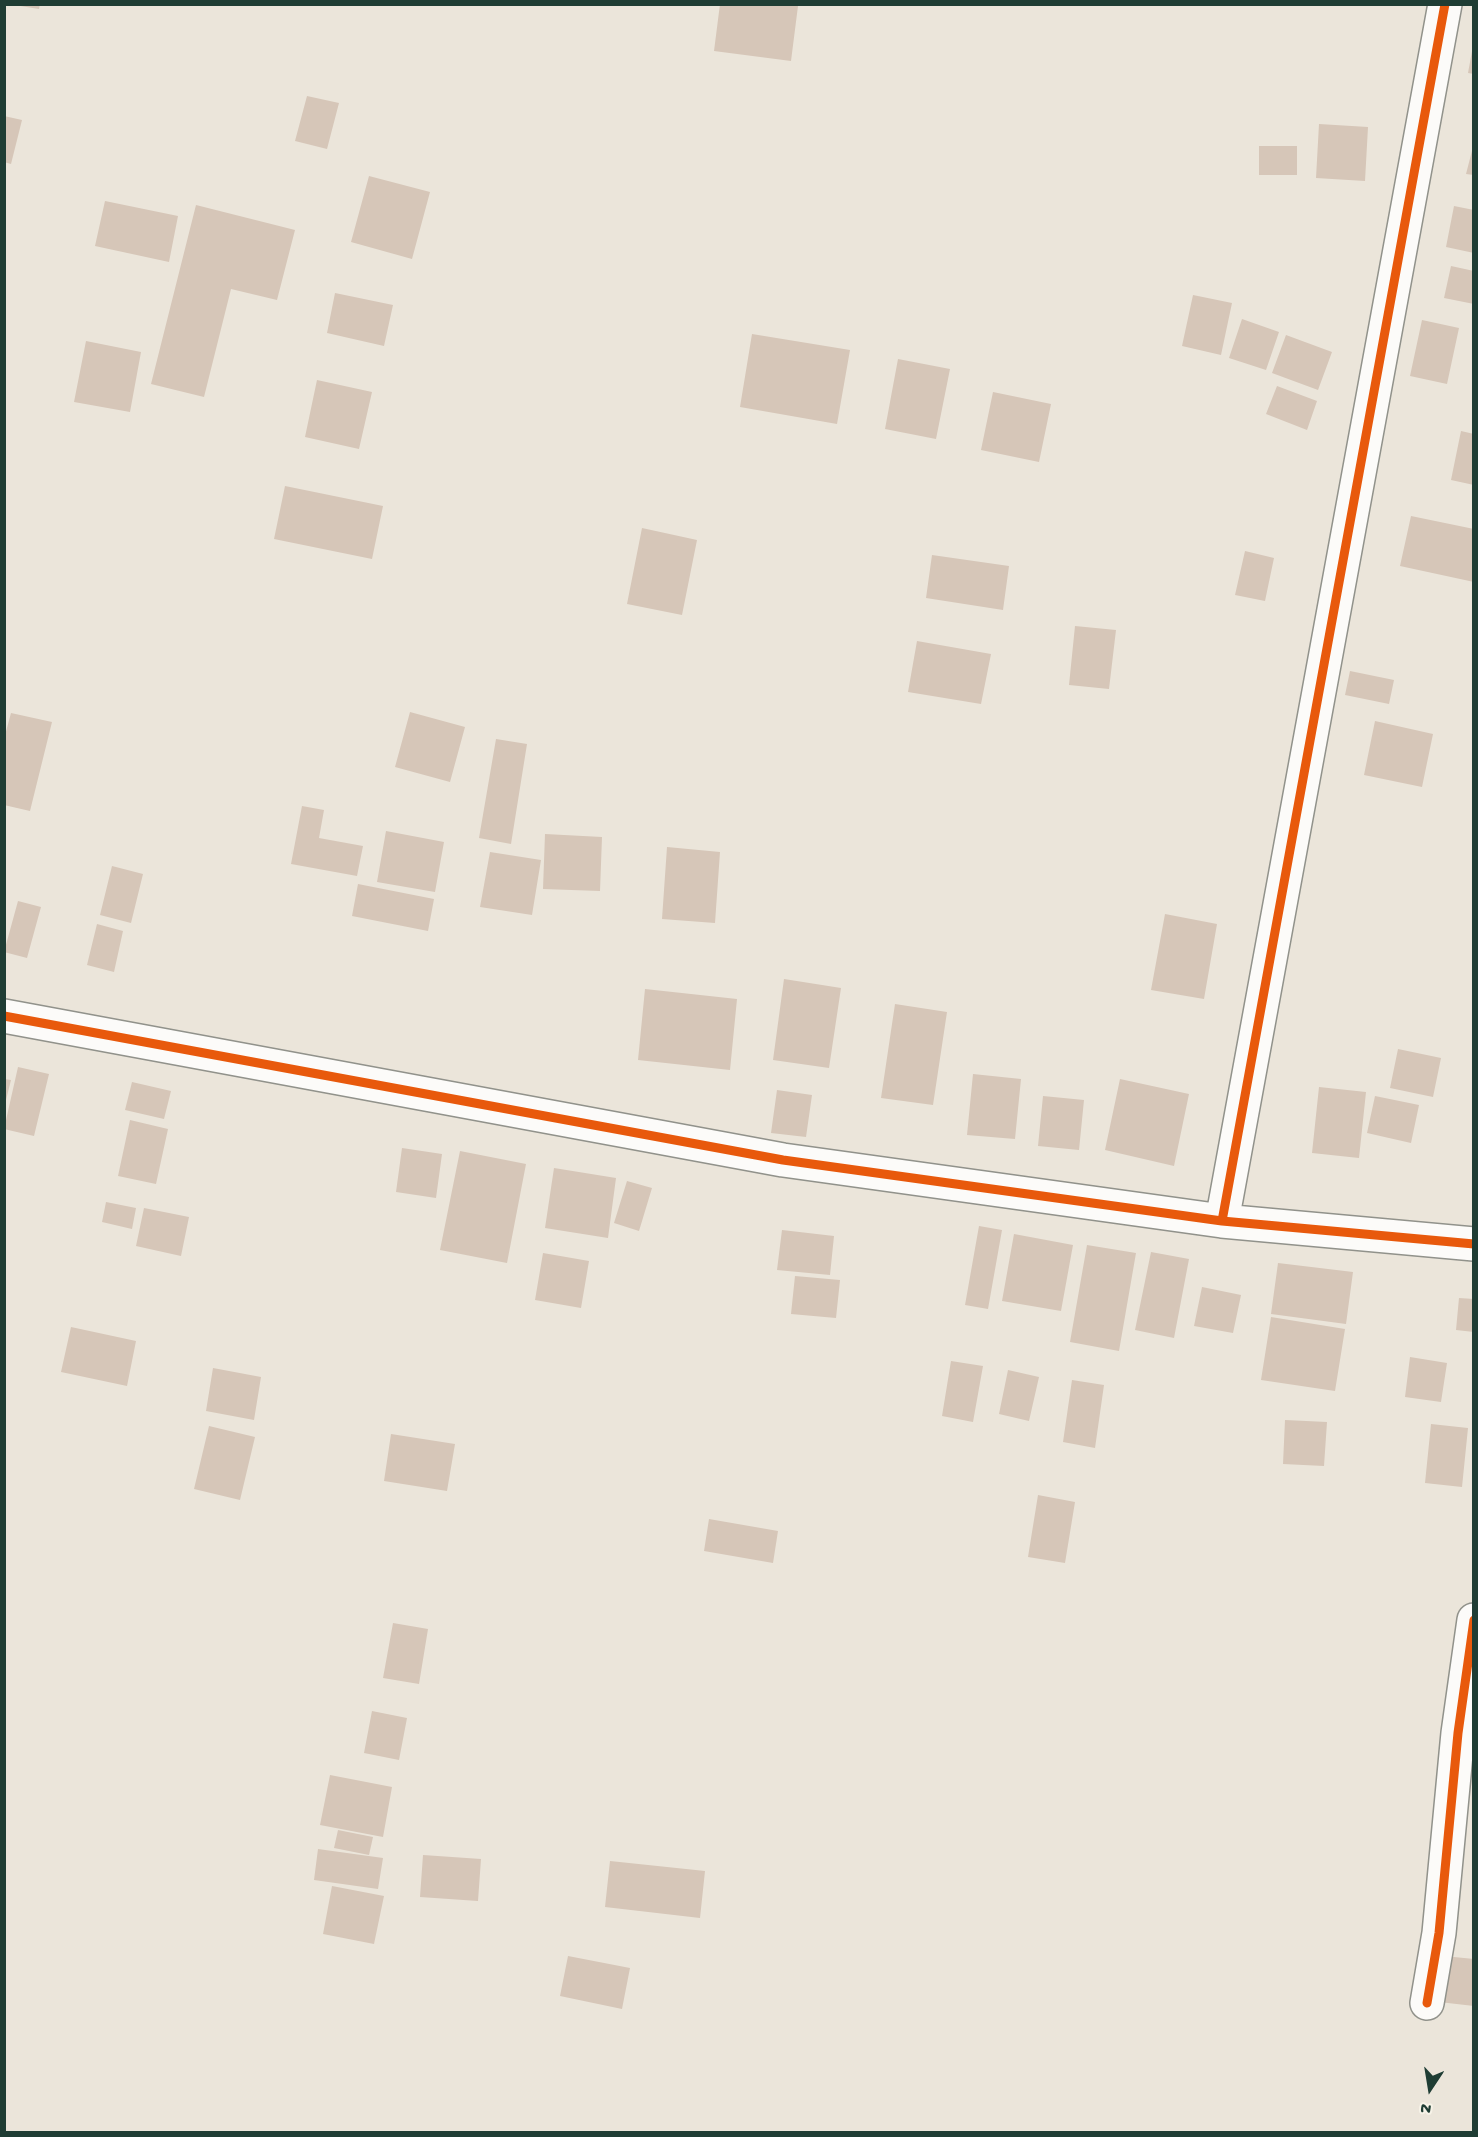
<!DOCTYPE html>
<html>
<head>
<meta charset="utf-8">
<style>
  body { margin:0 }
  #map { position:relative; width:1478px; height:2137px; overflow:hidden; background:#ebe5da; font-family:"Gochi Hand",sans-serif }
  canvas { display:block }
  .frame { position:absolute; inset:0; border:6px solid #1f3d34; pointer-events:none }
  .north { position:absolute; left:1400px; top:2059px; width:60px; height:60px; -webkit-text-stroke:4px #f7f3e8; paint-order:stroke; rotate:192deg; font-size:16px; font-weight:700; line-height:24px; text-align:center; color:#1f3d34 }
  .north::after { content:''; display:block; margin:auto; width:21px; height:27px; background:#1f3d34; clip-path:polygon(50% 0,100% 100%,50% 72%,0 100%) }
</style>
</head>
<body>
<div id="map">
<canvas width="1478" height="2137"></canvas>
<div class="frame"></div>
<div class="north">N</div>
</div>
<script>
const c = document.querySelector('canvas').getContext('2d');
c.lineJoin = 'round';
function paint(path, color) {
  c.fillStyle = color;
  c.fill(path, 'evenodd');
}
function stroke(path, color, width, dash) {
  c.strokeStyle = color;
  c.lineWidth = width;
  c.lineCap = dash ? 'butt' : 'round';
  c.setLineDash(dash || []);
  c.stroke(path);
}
paint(new Path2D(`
  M 8,4 L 40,4 L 39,9 Z
  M 720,4 L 798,6 L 791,61 L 714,51 Z
  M 1472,51 L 1474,51 L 1474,74 L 1468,73 Z
  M 307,96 L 339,103 L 327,149 L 295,141 Z
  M 4,116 L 22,120 L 11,164 L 4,162 Z
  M 1319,124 L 1368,127 L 1365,181 L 1316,178 Z
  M 1474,143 L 1474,175 L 1466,174 Z
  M 1259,146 L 1297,146 L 1297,175 L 1259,175 Z
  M 369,176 L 430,192 L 412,259 L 351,242 Z
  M 105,201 L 178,216 L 169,262 L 95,246 Z
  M 196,205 L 295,230 L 277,300 L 231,289 L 204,397 L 151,384 Z
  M 1454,206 L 1474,210 L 1474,253 L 1446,247 Z
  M 1451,266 L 1474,271 L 1474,304 L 1444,298 Z
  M 335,293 L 393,305 L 384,346 L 327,333 Z
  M 1193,295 L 1232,303 L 1221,355 L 1182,346 Z
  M 1242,319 L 1279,332 L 1266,370 L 1229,358 Z
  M 1422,320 L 1459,328 L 1447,384 L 1410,376 Z
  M 752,334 L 850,350 L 837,424 L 740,407 Z
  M 1286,335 L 1332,352 L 1318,390 L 1272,373 Z
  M 86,341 L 141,352 L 130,412 L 74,402 Z
  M 898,359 L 950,369 L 936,439 L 885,429 Z
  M 317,380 L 372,392 L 359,449 L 305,437 Z
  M 1277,386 L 1317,401 L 1307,430 L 1266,414 Z
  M 993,392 L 1051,404 L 1039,462 L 981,450 Z
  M 1461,431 L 1474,434 L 1474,485 L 1451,480 Z
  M 285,486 L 383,506 L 372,559 L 274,539 Z
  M 1411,516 L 1474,529 L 1474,582 L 1400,566 Z
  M 642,528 L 697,540 L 682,615 L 627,604 Z
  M 1245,551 L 1274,558 L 1265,601 L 1235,595 Z
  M 932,555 L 1009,566 L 1003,610 L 926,598 Z
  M 1075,626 L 1116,630 L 1109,689 L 1069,685 Z
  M 917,641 L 991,654 L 981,704 L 908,692 Z
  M 1350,671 L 1394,680 L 1389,704 L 1345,695 Z
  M 410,712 L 465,727 L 450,782 L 395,767 Z
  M 11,713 L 52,722 L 30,811 L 4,805 L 4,739 Z
  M 1375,721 L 1433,734 L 1422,787 L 1364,775 Z
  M 496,739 L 527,744 L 511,844 L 479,838 Z
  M 302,806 L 324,810 L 319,838 L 363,846 L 357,876 L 291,864 Z
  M 386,831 L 444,842 L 435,892 L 377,882 Z
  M 545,834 L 602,837 L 600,891 L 543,889 Z
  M 667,847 L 720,852 L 715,923 L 662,919 Z
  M 490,852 L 541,860 L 532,915 L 480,907 Z
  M 112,866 L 143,874 L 131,923 L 100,915 Z
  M 358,884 L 434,899 L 428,931 L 352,916 Z
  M 18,901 L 41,907 L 27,958 L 4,952 Z
  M 1165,914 L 1217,924 L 1204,999 L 1151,990 Z
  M 97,924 L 123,931 L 114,972 L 87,965 Z
  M 784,979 L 841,988 L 829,1068 L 773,1060 Z
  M 645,989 L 737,999 L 730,1070 L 638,1060 Z
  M 895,1004 L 947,1012 L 933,1105 L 881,1098 Z
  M 1398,1049 L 1441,1058 L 1433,1097 L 1390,1088 Z
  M 18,1067 L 49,1074 L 34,1136 L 4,1129 Z
  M 973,1074 L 1021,1079 L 1015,1139 L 967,1135 Z
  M 4,1079 L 11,1080 L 5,1104 L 4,1104 Z
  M 1120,1079 L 1189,1094 L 1174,1166 L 1105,1150 Z
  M 132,1082 L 171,1091 L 164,1119 L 125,1110 Z
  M 1319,1087 L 1366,1092 L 1359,1158 L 1312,1153 Z
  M 777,1090 L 812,1095 L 806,1137 L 771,1133 Z
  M 1043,1096 L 1084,1100 L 1079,1150 L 1038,1146 Z
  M 1375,1096 L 1419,1105 L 1411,1143 L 1367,1133 Z
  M 130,1120 L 168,1129 L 156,1184 L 118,1176 Z
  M 402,1148 L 442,1154 L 436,1198 L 396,1192 Z
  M 460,1151 L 526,1164 L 507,1263 L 440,1250 Z
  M 554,1168 L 616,1178 L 608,1238 L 545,1228 Z
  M 627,1181 L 652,1188 L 639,1231 L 614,1223 Z
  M 106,1202 L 136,1208 L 132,1229 L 102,1222 Z
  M 144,1208 L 189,1217 L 181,1256 L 136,1246 Z
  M 979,1226 L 1002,1230 L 988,1309 L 965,1305 Z
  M 782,1230 L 834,1236 L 830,1275 L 777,1270 Z
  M 1014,1234 L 1073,1245 L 1061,1311 L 1002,1301 Z
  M 1087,1245 L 1136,1253 L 1119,1351 L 1070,1342 Z
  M 1151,1252 L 1189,1259 L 1174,1338 L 1135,1330 Z
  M 543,1253 L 589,1261 L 581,1308 L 535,1300 Z
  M 1278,1263 L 1353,1272 L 1346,1324 L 1271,1314 Z
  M 795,1276 L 840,1280 L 836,1318 L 791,1314 Z
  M 1202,1287 L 1241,1295 L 1233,1333 L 1194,1326 Z
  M 1459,1298 L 1474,1299 L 1474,1332 L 1456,1330 Z
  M 1271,1317 L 1345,1329 L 1335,1391 L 1261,1380 Z
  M 71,1327 L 136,1341 L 127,1386 L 61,1372 Z
  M 1410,1357 L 1447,1363 L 1441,1402 L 1405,1397 Z
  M 951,1361 L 983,1366 L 973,1422 L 942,1416 Z
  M 213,1368 L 261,1377 L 254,1420 L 206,1411 Z
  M 1008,1370 L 1039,1377 L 1029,1421 L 999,1414 Z
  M 1072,1380 L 1104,1385 L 1095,1448 L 1063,1442 Z
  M 1285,1420 L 1327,1422 L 1324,1466 L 1283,1464 Z
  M 1431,1424 L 1468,1428 L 1462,1487 L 1425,1483 Z
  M 209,1426 L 255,1437 L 240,1500 L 194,1489 Z
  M 391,1434 L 455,1444 L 447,1491 L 384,1481 Z
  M 1038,1495 L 1075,1502 L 1065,1563 L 1028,1557 Z
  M 709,1519 L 778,1531 L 773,1563 L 704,1551 Z
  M 393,1623 L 428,1629 L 419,1684 L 383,1678 Z
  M 372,1711 L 407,1718 L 399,1760 L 364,1753 Z
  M 330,1775 L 392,1787 L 383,1837 L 320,1825 Z
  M 338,1830 L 373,1837 L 369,1855 L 334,1848 Z
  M 318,1849 L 383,1858 L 378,1889 L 314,1880 Z
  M 423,1855 L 481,1859 L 478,1901 L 420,1897 Z
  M 610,1861 L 705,1871 L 700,1918 L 605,1907 Z
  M 332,1886 L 384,1896 L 374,1944 L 323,1934 Z
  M 568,1956 L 630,1968 L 622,2009 L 560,1996 Z
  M 1444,1956 L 1474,1959 L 1474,2006 L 1439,2002 Z`), '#d6c6b8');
const street = new Path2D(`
  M 4,1016 L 783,1160 L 1222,1221 L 1474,1244
  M 1222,1221 L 1445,4
  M 1427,2003 L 1439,1933 L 1458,1733 L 1474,1620`);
stroke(street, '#91928b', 36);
stroke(street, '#fcfbf9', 33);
stroke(new Path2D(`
  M 4,1016 L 783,1160 L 1222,1221 L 1474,1244
  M 1222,1221 L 1445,4
  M 1427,2003 L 1439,1933 L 1458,1733 L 1474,1620`), '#e8590c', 9);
</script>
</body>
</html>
